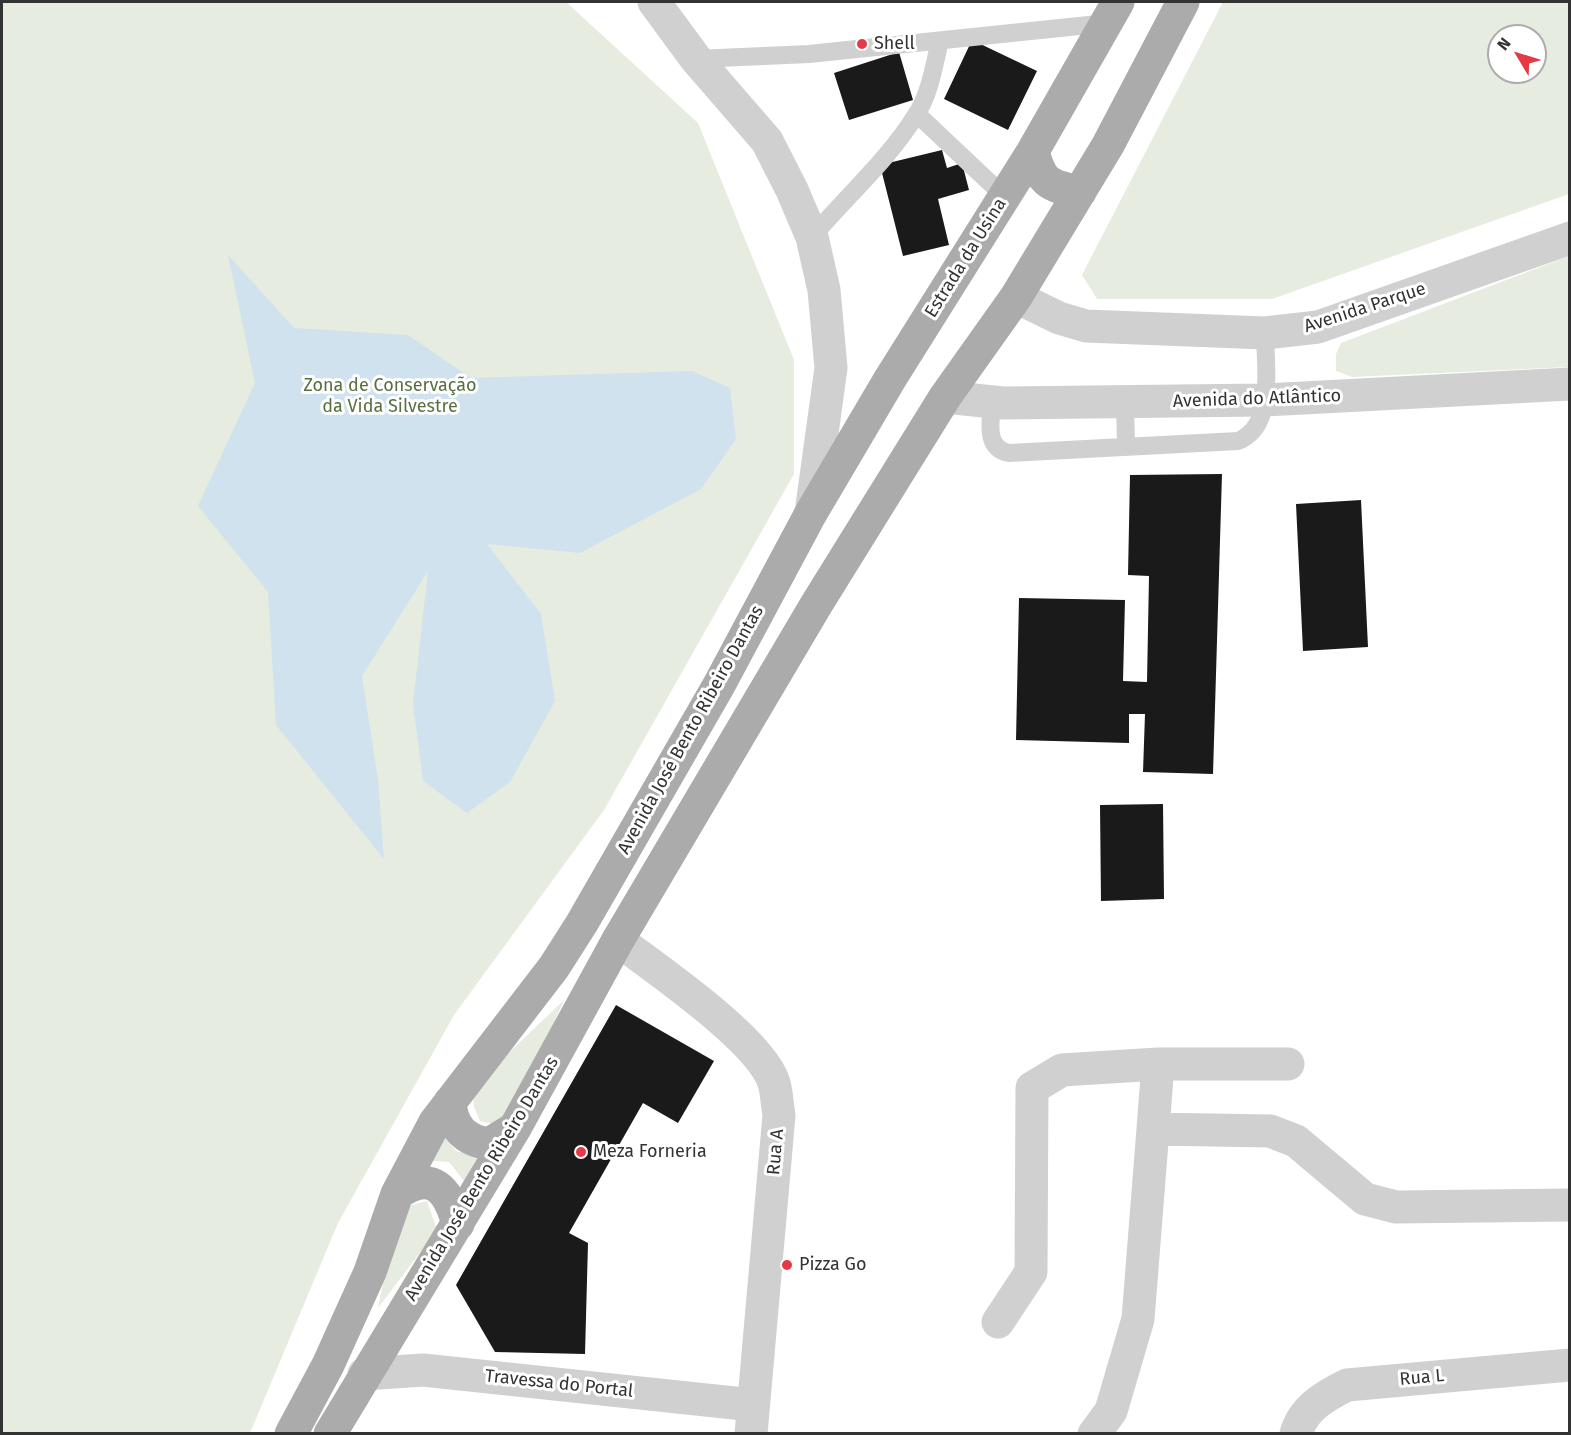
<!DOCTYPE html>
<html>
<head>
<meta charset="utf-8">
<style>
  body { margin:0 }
  #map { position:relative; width:1571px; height:1435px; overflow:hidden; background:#fff; font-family:"Fira Sans",sans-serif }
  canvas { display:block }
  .frame { position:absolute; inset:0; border:3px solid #333; pointer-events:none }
  .north { position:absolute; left:1487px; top:24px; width:60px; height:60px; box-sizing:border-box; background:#fff; border:2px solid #adadad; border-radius:50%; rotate:308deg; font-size:16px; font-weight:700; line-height:24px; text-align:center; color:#333 }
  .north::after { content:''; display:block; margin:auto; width:21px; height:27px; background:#e63946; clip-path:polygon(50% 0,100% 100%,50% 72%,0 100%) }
</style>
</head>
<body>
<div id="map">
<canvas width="1571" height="1435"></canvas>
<div class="frame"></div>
<div class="north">N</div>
</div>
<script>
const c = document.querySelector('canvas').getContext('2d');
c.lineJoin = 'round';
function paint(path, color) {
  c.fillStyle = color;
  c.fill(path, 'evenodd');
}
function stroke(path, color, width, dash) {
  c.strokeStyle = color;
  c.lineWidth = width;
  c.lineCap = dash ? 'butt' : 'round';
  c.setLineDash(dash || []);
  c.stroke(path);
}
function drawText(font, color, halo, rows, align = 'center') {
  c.font = font + ' "Fira Sans",sans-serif';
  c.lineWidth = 6;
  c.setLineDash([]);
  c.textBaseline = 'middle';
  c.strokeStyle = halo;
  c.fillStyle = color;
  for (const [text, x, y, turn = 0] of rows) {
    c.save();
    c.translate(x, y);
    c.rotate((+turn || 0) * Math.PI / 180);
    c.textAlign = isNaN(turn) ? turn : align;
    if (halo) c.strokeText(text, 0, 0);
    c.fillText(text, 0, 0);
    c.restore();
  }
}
paint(new Path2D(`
  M 2,2 L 566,2 L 698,123 L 794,360 L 794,474 L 604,810 L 454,1015 L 338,1223 L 250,1433 L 2,1434 Z
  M 1223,2 L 1569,2 L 1569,194 L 1272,299 L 1097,299 L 1082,275 ZM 1499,36 L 1535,36 L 1535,72 L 1499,72 Z
  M 1569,256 L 1569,367 L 1352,377 L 1336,371 L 1336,354 L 1341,343 Z
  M 564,1000 L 512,1116 L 494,1124 L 480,1121 L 474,1107 L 472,1088 Z
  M 440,1132 L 457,1152 L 482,1151 L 464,1181 L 449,1162 L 423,1160 Z
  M 427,1201 L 437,1230 L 378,1308 L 398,1209 Z`), '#e6ecdf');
paint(new Path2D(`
  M 228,255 L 294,328 L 408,335 L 471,378 L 692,371 L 730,388 L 736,439 L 701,489 L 580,553 L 487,544 L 541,614 L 555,701 L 510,782 L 467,813 L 423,781 L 413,704 L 428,571 L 362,676 L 378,780 L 384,859 L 276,725 L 268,592 L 198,506 L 255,383 Z`), '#cfe2ee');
paint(new Path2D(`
  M 972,40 L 1037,71 L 1008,130 L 944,99 Z
  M 899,52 L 913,100 L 849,120 L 834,73 Z
  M 942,150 L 947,168 L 962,163 L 969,190 L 938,199 L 949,245 L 903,256 L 880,165 Z
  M 1222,474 L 1213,774 L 1143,772 L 1145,714 L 1129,714 L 1129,743 L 1016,740 L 1019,598 L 1125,600 L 1123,681 L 1147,682 L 1149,576 L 1128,575 L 1130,475 Z
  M 1361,500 L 1368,647 L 1303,651 L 1296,504 Z
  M 1163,804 L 1164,899 L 1101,901 L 1100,805 Z
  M 616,1005 L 714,1061 L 678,1123 L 643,1103 L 569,1233 L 588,1243 L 585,1354 L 495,1352 L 456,1285 Z`), '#1a1a1a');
stroke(new Path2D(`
  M 696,59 L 809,54 L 1108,23
  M 917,114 L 1004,196
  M 812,237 C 846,197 888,160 916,115 C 930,94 934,65 940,41
  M 1125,402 L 1126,446
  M 992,403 C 991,421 984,448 1009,453 L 1238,441 C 1276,426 1265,366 1265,333`), '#d0d0d0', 18);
stroke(new Path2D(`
  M 1016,297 L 1059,318 L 1086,326 L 1265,333 L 1318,327 L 1570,238
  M 618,940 C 656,969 761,1040 774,1083 C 777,1093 777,1105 779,1115 L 751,1434
  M 1153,1129 L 1158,1064
  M 998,1322 L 1031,1272 L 1032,1088 L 1062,1070 L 1158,1064 L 1288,1064
  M 364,1374 L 423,1370 L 753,1405
  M 1094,1434 L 1111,1411 L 1138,1319 L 1153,1129 L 1270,1131 L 1296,1141 L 1365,1199 L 1396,1207 L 1570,1205
  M 1296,1434 C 1303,1408 1325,1396 1347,1385 L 1570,1365`), '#d0d0d0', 33);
stroke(new Path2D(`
  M 654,2 L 696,59 L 767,141 L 792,190 L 812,237 L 824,290 L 831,368 L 811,513
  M 945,397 L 1003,403 L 1265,400 L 1570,384`), '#d0d0d0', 33);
stroke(new Path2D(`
  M 1033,151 C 1041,183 1049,186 1080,192
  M 450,1102 C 452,1127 464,1140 489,1144 L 515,1128
  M 397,1194 C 432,1169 448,1189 458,1224
  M 291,1434 L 328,1365 L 370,1272 L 397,1194 L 435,1122 L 554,967 L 582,923 L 719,685 L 811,513 L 890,379 L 1033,151 L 1118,2
  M 330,1434 L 515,1128 L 618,940 L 816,605 L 945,397 L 1016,297 L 1108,145 L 1183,2`), '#ababab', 33);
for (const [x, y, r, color] of [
  [862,44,6,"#e63946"],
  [581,1152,6,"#e63946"],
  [787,1265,6,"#e63946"]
]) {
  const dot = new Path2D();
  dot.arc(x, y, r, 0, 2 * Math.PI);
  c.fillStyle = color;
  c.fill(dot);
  stroke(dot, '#fff', 2);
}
drawText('18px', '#333', '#fff', [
  ["Shell",874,44],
  ["Meza Forneria",593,1152],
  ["Pizza Go",799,1265]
], 'left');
drawText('18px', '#333', '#fff', [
  ["Estrada da Usina",966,258,-58],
  ["Avenida Parque",1365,308,-18],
  ["Avenida do Atlântico",1257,399,-2],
  ["Avenida José Bento Ribeiro Dantas",691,730,-61],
  ["Rua A",776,1152,-85],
  ["Avenida José Bento Ribeiro Dantas",482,1179,-59],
  ["Rua L",1422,1378,-5],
  ["Travessa do Portal",559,1384,6]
]);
drawText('18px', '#56703f', '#fff', [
  ["Zona de Conservação",390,386],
  ["da Vida Silvestre",390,407]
]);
</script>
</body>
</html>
